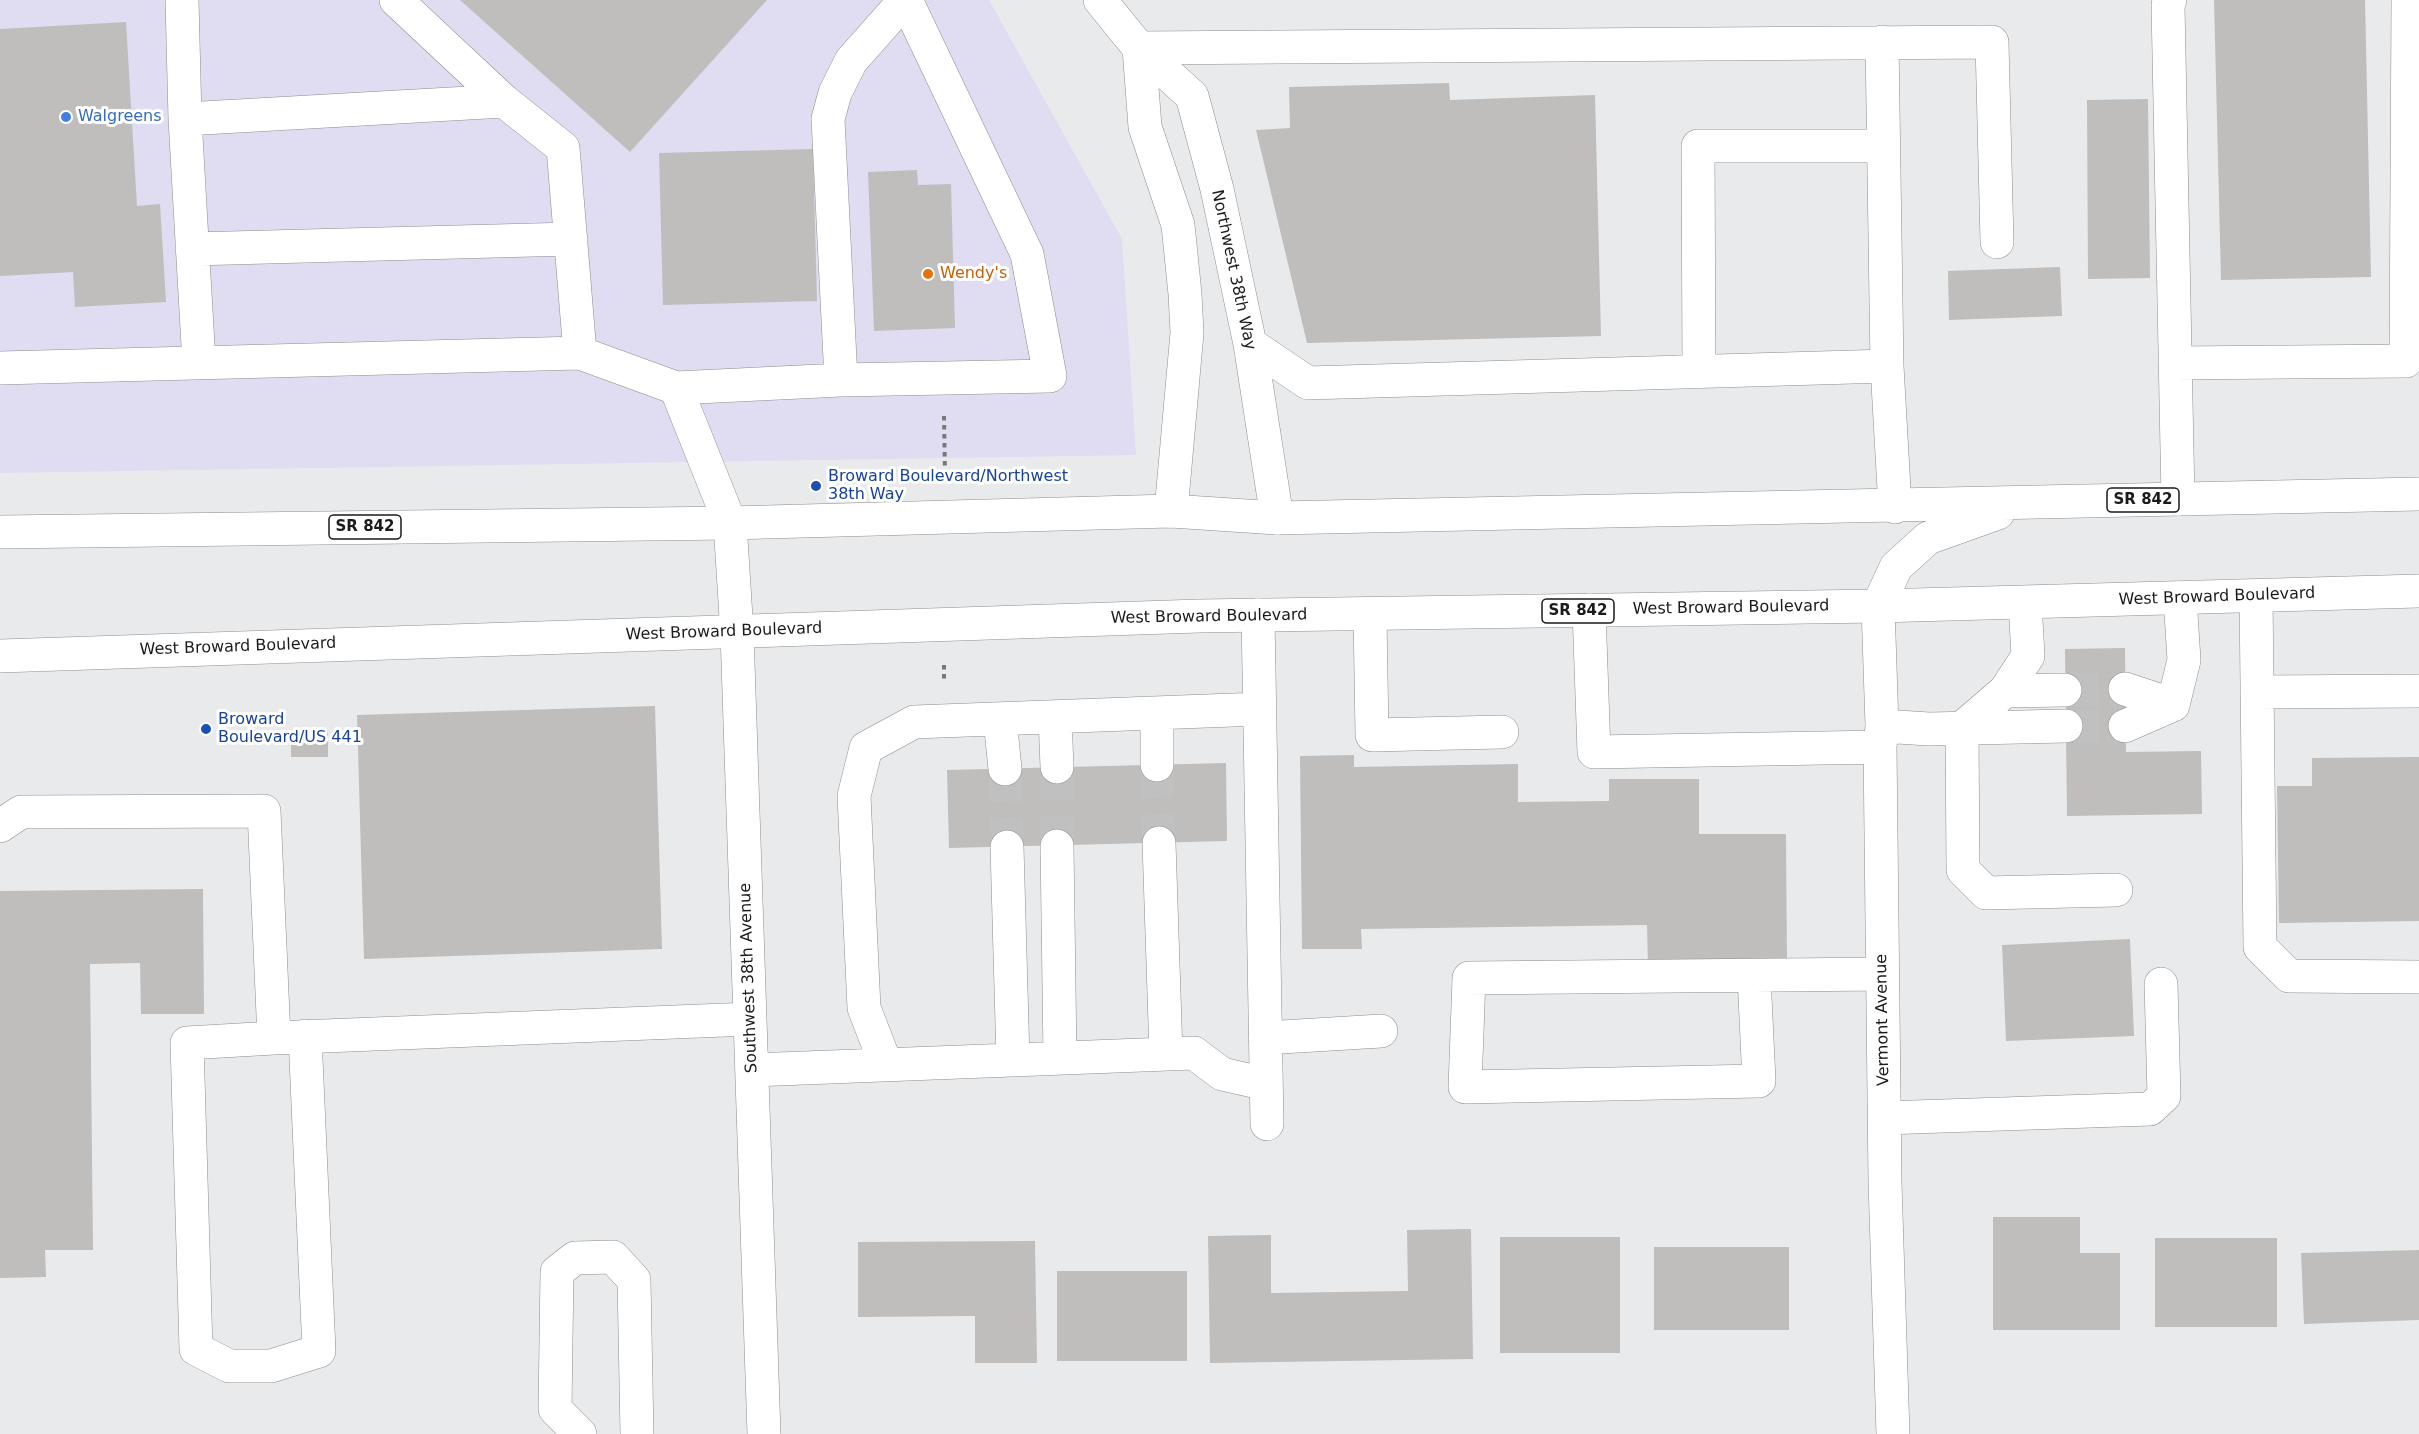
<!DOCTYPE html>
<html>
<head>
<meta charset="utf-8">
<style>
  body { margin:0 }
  canvas { display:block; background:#e9eaeb }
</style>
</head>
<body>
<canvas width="2419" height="1434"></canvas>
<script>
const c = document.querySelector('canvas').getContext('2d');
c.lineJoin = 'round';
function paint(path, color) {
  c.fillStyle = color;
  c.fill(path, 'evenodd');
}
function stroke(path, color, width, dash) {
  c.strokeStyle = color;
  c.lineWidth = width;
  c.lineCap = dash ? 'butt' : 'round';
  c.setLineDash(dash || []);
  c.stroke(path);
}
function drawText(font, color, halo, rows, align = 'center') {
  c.font = font + ' "DejaVu Sans",sans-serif';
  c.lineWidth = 6;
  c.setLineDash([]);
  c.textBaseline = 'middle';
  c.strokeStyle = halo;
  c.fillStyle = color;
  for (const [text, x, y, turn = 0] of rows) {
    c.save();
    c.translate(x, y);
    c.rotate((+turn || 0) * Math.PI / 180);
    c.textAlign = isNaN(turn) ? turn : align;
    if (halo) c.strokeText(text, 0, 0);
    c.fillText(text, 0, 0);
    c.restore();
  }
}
paint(new Path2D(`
  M 0,0 L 989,0 L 1122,239 L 1136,455 L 0,473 Z`), '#e0dcf2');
paint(new Path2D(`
  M 460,0 L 767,0 L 630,152 Z
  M 2214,0 L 2365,0 L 2371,277 L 2221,280 Z
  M 126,22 L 137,206 L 160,204 L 166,302 L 75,307 L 73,272 L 0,276 L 0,29 Z
  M 1449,83 L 1450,100 L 1595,95 L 1601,336 L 1307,343 L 1256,130 L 1290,128 L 1289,87 Z
  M 2148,99 L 2150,278 L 2088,279 L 2087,100 Z
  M 813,149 L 817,301 L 663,305 L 659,153 Z
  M 917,170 L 918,185 L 951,184 L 955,328 L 874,331 L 868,172 Z
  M 2060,267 L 2062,316 L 1949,320 L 1948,271 Z
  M 2125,648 L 2126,752 L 2201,751 L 2202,814 L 2067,816 L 2065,649 Z
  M 655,706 L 662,949 L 364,959 L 357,715 Z
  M 291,730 L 328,730 L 328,757 L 291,757 Z
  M 1354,755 L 1354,767 L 1518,764 L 1518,802 L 1609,801 L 1609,779 L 1699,779 L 1699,834 L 1786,834 L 1787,966 L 1648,967 L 1647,925 L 1361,929 L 1362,949 L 1302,949 L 1300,756 Z
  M 2419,757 L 2419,921 L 2279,923 L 2277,786 L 2312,786 L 2312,758 Z
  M 1226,763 L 1227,841 L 949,848 L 947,770 Z
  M 203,889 L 204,1014 L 141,1014 L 140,963 L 90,964 L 93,1250 L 45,1250 L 46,1277 L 0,1278 L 0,891 Z
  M 2130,939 L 2134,1036 L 2006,1041 L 2002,945 Z
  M 1993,1217 L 2080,1217 L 2080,1253 L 2120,1253 L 2120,1330 L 1993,1330 Z
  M 1471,1229 L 1473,1359 L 1210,1363 L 1208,1236 L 1271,1235 L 1271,1293 L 1408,1291 L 1407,1230 Z
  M 1500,1237 L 1620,1237 L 1620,1353 L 1500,1353 Z
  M 2155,1238 L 2277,1238 L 2277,1327 L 2155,1327 Z
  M 1035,1241 L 1037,1363 L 975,1363 L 975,1316 L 858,1317 L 858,1242 Z
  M 1654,1247 L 1789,1247 L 1789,1330 L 1654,1330 Z
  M 2419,1250 L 2419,1320 L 2304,1324 L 2301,1253 Z
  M 1057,1271 L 1187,1271 L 1187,1361 L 1057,1361 Z`), '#bfbebd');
stroke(new Path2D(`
  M 2065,690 L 2125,689
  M 2066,726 L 2125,726
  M 1157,765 L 1159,843
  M 1057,767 L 1057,846
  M 1005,769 L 1007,847`), '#c0c0c1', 33, [33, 16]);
const minor = new Path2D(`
  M 182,0 L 185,119 L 199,363
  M 396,0 L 504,101 L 563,148 L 580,353 L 676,388 L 730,523 L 737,633 L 764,1434
  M 1100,0 L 1139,48 L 1192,96 L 1217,189 L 1250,344 L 1277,518
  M 2170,0 L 2168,5 L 2178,499
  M 1882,42 L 1887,366
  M 1139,48 L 1992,42 L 1997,242
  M 1139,48 L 1145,127 L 1178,225 L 1185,294 L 1187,333 L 1171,511
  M 185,119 L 504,101
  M 192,249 L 571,239
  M 1250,344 L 1308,383 L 1887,366 L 1895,507
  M 2175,363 L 2406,361 L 2408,0
  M 0,368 L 580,353
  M 1699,372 L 1698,146 L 1884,146
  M 841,380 L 828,119 L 835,93 L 851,61 L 905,0
  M 676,388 L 841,380 L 1050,376 L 1027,254 L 906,0
  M 2256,596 L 2260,947 L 2289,976 L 2419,977
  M 2025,603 L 2028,656 L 2005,691 L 1962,728 L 1963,870 L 1986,893 L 2116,890
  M 1878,606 L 1882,726 L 1880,747 L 1885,1182 L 1893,1434
  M 1589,610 L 1594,752 L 1880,747
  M 1370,614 L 1372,735 L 1502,732
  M 1258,615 L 1267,1124
  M 2125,689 L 2173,705
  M 2005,691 L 2065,690
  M 2257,692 L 2419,691
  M 1157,713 L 1157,765
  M 1055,717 L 1057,767
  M 1000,719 L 1005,769
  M 1882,726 L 1929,729 L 2066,726
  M 2125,726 L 2173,705 L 2184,660 L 2180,598
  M 0,826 L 21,812 L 264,811 L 274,1038 L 750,1019
  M 1159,843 L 1166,1054
  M 1057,846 L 1060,1058
  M 1007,847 L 1013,1060
  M 1754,976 L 1759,1081 L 1465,1087 L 1469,978 L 1882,974
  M 274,1038 L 187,1043 L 196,1349 L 229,1366 L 271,1366 L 319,1351 L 305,1036
  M 1265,1038 L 1381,1031
  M 886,1065 L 864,1008 L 854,796 L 866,748 L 914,722 L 1260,709
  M 752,1070 L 1194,1053 L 1222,1074 L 1266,1084
  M 1884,1118 L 2150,1109 L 2164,1096 L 2161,984
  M 580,1434 L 555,1409 L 557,1272 L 575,1258 L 613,1257 L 634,1280 L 637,1434`);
const major = new Path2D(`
  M 0,532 L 730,523 L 1171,511 L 1277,518 L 2419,494
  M 1878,606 L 1896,567 L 1928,538 L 1998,513
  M 0,656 L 1199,616 L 1878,606 L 2419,591`);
stroke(minor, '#8d8d8e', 34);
stroke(major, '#8d8d8e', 34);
stroke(new Path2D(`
  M 944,416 L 945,475
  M 944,665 L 944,683`), '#787879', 4, [4.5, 4.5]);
stroke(minor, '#fff', 33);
stroke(major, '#fff', 33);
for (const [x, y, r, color] of [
  [66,117,6,"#3f7fe0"],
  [928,274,6,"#e8710a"],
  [816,486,6,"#1a4fb4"],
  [206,729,6,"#1a4fb4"]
]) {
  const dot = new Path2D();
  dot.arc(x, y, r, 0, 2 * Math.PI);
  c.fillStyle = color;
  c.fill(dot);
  stroke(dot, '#fff', 2);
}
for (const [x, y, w] of [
  [2143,500,72],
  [365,527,72],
  [1578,611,72]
]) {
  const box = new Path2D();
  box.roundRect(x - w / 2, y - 12, w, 24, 4.5);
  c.fillStyle = '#fff';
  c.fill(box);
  stroke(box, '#1a1a1b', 1.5);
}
drawText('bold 15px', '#1a1a1b', null, [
  ["SR 842",2143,500],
  ["SR 842",365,527],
  ["SR 842",1578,611]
]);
drawText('16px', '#366cbe', '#fff', [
  ["Walgreens",78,117]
], 'left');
drawText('16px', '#1a1a1b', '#fff', [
  ["Northwest 38th Way",1233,270,78],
  ["West Broward Boulevard",2217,597,-2],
  ["West Broward Boulevard",1731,608,-1],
  ["West Broward Boulevard",1209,617,-1],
  ["West Broward Boulevard",724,632,-2],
  ["West Broward Boulevard",238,647,-2],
  ["Southwest 38th Avenue",749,978,-92],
  ["Vermont Avenue",1883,1020,-91]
]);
drawText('16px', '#c56008', '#fff', [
  ["Wendy's",940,274]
], 'left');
drawText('16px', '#164399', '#fff', [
  ["Broward Boulevard/Northwest",828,477],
  ["38th Way",828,495],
  ["Broward",218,720],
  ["Boulevard/US 441",218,738]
], 'left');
</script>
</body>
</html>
